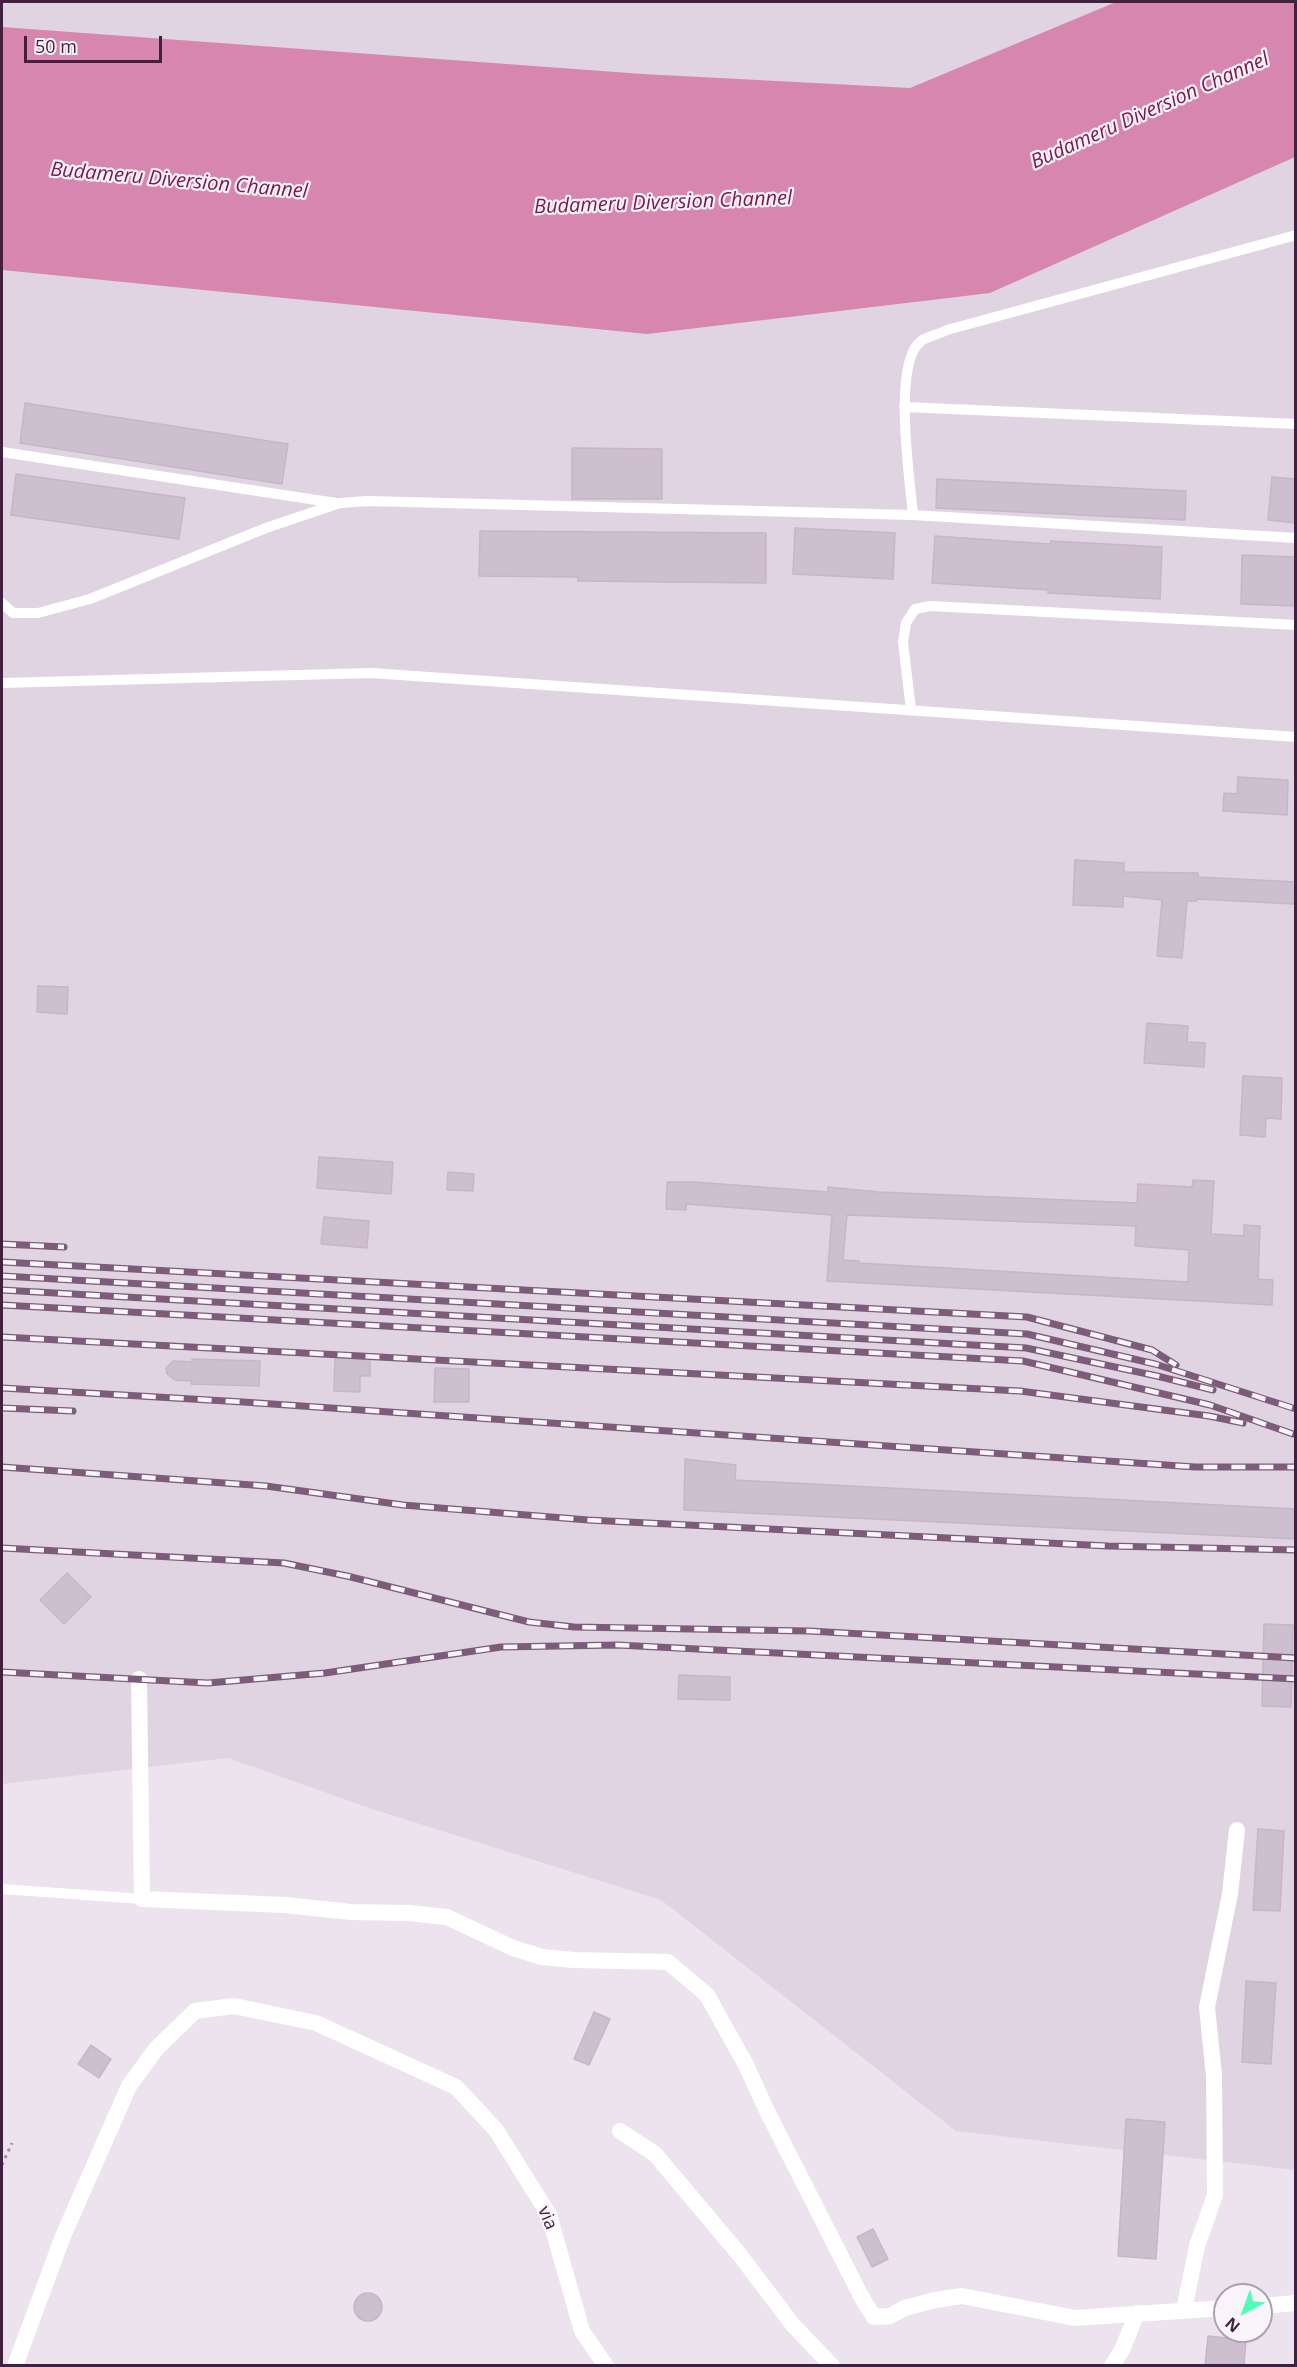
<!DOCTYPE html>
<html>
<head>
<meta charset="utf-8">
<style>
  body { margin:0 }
  #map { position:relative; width:1297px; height:2367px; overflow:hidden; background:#ede3ee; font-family:"Open Sans",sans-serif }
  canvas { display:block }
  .frame { position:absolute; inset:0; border:3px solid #41213f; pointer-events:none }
  .north { position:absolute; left:1213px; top:2283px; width:60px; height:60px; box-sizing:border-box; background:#f9f4fa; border:2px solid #afa0af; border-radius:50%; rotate:221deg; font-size:16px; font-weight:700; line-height:24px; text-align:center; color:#41213f }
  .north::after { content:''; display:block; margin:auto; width:21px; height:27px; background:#53fcb6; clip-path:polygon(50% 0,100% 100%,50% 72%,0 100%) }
  .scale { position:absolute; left:24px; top:36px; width:138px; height:27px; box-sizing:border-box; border:3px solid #41213f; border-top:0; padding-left:8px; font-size:18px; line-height:21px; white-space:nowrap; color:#41213f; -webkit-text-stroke:4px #f9f4fa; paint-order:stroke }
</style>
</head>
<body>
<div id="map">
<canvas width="1297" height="2367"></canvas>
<div class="frame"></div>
<div class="north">N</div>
<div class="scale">50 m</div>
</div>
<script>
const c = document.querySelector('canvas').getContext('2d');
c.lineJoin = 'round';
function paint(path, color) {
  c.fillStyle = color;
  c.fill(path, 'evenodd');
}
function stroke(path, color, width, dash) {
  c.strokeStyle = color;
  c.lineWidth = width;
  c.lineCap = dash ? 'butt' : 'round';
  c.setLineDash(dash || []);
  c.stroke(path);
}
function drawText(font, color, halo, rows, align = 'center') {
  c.font = font + ' "Open Sans",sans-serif';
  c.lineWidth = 4.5;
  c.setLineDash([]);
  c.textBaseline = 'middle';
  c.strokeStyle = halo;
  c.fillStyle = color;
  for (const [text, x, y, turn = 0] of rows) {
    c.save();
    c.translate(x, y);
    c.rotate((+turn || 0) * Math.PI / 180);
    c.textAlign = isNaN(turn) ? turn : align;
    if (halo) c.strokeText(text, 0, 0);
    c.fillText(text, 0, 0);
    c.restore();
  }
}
paint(new Path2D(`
  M 2,2 L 1295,2 L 1295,2170 L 956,2131 L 661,1900 L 372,1809 L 228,1758 L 2,1784 Z`), '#e1d4e2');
paint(new Path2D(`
  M 1116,2 L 1295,2 L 1295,157 L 990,293 L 647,334 L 2,270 L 2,27 L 643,74 L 910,88 Z`), '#d787af');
const building = new Path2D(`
  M 25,403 L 288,444 L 282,484 L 20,443 Z
  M 572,448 L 662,449 L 662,499 L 572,499 Z
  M 16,474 L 185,498 L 179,539 L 11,515 Z
  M 1272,477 L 1296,479 L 1296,523 L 1268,520 Z
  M 937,479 L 1186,491 L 1185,520 L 936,508 Z
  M 795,528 L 895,533 L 893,579 L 793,574 Z
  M 480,531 L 766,533 L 766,583 L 578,581 L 578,577 L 479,576 Z
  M 935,536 L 1050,544 L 1051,541 L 1162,547 L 1160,599 L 1048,593 L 1048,590 L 932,583 Z
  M 1242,555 L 1296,557 L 1296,606 L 1241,604 Z
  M 1238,777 L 1288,780 L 1287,815 L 1223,811 L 1224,793 L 1237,794 Z
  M 1075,860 L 1124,863 L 1124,872 L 1198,873 L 1198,877 L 1296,882 L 1294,904 L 1197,899 L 1197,901 L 1187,901 L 1182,958 L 1157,956 L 1162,900 L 1123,896 L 1123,907 L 1073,905 Z
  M 38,986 L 68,987 L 67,1014 L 37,1012 Z
  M 1147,1023 L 1188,1026 L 1187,1042 L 1205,1043 L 1204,1067 L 1144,1063 Z
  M 1243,1076 L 1282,1078 L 1281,1119 L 1266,1118 L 1265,1137 L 1240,1135 Z
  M 319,1157 L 393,1162 L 391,1194 L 317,1188 Z
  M 448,1172 L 474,1174 L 473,1191 L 447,1190 Z
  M 1193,1180 L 1214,1181 L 1211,1234 L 1244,1236 L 1244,1225 L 1260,1226 L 1258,1279 L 1273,1280 L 1272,1305 L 827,1281 L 832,1215 L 686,1204 L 686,1210 L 666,1209 L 667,1182 L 694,1182 L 828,1192 L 828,1187 L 879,1192 L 1137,1203 L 1138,1184 L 1192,1187 ZM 847,1215 L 1136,1226 L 1135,1246 L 1189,1250 L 1188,1282 L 859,1263 L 859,1261 L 843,1260 Z
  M 324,1217 L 369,1221 L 367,1248 L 321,1244 Z
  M 335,1357 L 370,1359 L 370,1376 L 360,1376 L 360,1392 L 334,1391 Z
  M 192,1359 L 260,1361 L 259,1386 L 191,1384 L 191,1381 L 175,1380 L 167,1374 L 166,1368 L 173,1361 L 192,1362 Z
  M 435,1368 L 469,1369 L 469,1402 L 434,1402 Z
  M 685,1459 L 736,1465 L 735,1480 L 1296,1509 L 1296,1539 L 684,1510 Z
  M 67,1573 L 91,1597 L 64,1624 L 40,1600 Z
  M 1264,1624 L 1293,1625 L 1291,1707 L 1262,1706 Z
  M 679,1675 L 730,1677 L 730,1700 L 678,1699 Z
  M 1258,1829 L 1284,1831 L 1280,1911 L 1253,1910 Z
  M 1246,1981 L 1276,1983 L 1271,2064 L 1242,2062 Z
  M 594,2012 L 610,2019 L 589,2065 L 574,2059 Z
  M 91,2045 L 111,2059 L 99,2078 L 78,2064 Z
  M 1126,2119 L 1165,2122 L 1156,2259 L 1118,2256 Z
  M 873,2229 L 888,2259 L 872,2267 L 857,2237 Z
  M354 2307a14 14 0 1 1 28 0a14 14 0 1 1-28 0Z
  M 1208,2336 L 1246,2340 L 1244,2366 L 1205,2366 Z`);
paint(building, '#cdbfcf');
stroke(building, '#c7b5c8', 1.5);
stroke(new Path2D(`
  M 2,2165 L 12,2143`), '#b481b3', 3, [3, 4.5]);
stroke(new Path2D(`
  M 1296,235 L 947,330 C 940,334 928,336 921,341 C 892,363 910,480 913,515 L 1296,538
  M 904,407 L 1296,424
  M 2,452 L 336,503
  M 2,603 L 13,613 L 38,613 L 90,599 L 266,528 L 340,503 L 367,501 L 913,515
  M 2,683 L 371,673 L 1296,737
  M 911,710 L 903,642 L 906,623 L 915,609 L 930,606 L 1296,625
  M 2,1889 L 142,1899`), '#fff', 10);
stroke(new Path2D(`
  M 139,1679 L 142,1899 L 285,1905 L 351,1912 L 409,1913 L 447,1917 L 513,1948 L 542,1957 L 574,1960 L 668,1962 L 707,1995 L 746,2065 L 767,2111 L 862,2298 L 874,2317 L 890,2316 L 905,2308 L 935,2300 L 962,2296 L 1075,2318 L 1225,2308
  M 620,2131 L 655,2154 L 739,2254 L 793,2325 L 832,2366
  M 1261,2306 L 1296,2303
  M 1184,2310 L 1197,2246 L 1215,2195 L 1214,2076 L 1207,2007 L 1230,1894 L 1237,1830
  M 15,2366 L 63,2236 L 129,2086 L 156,2049 L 195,2011 L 234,2006 L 316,2023 L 456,2087 L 496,2130 L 549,2215 L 582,2331 L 606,2366
  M 1112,2366 L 1122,2350 L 1137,2313`), '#fff', 16);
const rail = new Path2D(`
  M 2,1244 L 64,1247
  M 2,1262 L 1027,1317 L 1152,1350 L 1176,1365
  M 2,1276 L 1027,1334 L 1155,1364 L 1296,1409
  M 2,1290 L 1026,1348 L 1157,1376 L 1213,1390
  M 2,1305 L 1023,1361 L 1210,1405 L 1293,1434
  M 2,1337 L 1020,1391 L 1209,1416 L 1243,1423
  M 2,1388 L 243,1402 L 1195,1467 L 1296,1467
  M 2,1408 L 73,1411
  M 2,1467 L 266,1486 L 403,1505 L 588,1520 L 1108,1546 L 1296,1550
  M 2,1548 L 284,1563 L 347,1576 L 529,1622 L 574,1627 L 809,1631 L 1296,1658
  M 2,1672 L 208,1683 L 325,1673 L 501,1647 L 617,1645 L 1296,1679`);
stroke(rail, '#7c5c7a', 7);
stroke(rail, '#f9f4fa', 4.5, [14]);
drawText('18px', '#41213f', '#f9f4fa', [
  ["via",547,2218,67]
]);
drawText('italic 20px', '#82164b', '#f9f4fa', [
  ["Budameru Diversion Channel",1150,111,-24],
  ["Budameru Diversion Channel",179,181,5],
  ["Budameru Diversion Channel",663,203,-2]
]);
</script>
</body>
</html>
